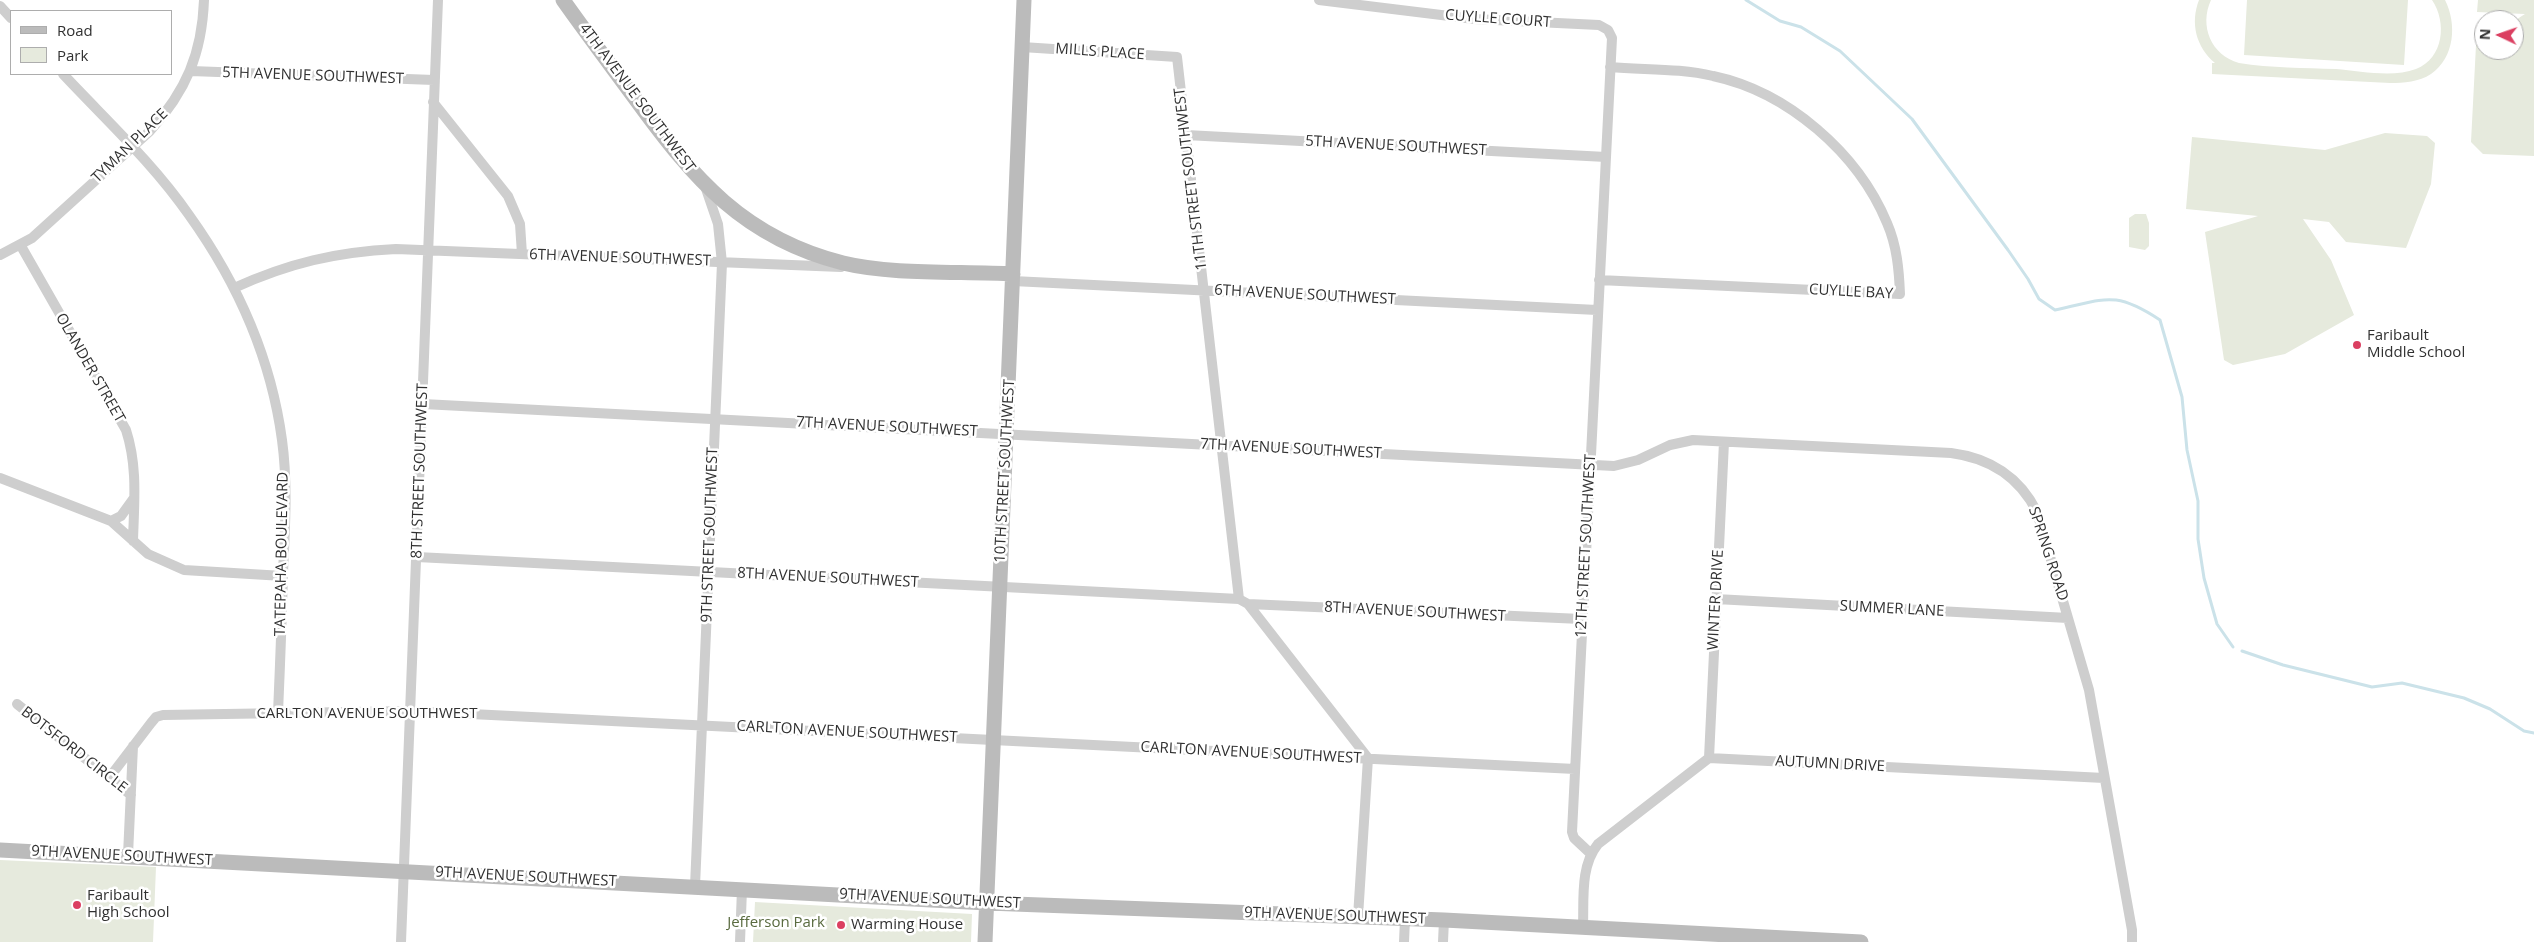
<!DOCTYPE html>
<html>
<head>
<meta charset="utf-8">
<style>
  body { margin:0 }
  #map { position:relative; width:2534px; height:942px; overflow:hidden; background:#fff; font-family:"Open Sans",sans-serif }
  canvas { display:block }
  .legend { position:absolute; left:10px; top:10px; width:162px; height:65px; box-sizing:border-box; background:#fff; border:1px solid #adadad; margin:0; padding:6px 9px; list-style:none; font-size:15px; color:#313131 }
  .legend li { display:flex; align-items:center; gap:10px; height:25px }
  .legend b { width:25px; border:1px solid #adadad }
  .north { position:absolute; left:2474px; top:10px; width:50px; height:50px; box-sizing:border-box; background:#fff; border:1px solid #adadad; border-radius:50%; rotate:273deg; font-size:14px; font-weight:700; line-height:20px; text-align:center; color:#313131 }
  .north::after { content:''; display:block; margin:auto; width:18px; height:22px; background:#db3f61; clip-path:polygon(50% 0,100% 100%,50% 72%,0 100%) }
</style>
</head>
<body>
<div id="map">
<canvas width="2534" height="942"></canvas>
<ul class="legend">
<li><b style="height:6px;background:#bbb"></b>Road</li>
<li><b style="height:14px;background:#e6eadd"></b>Park</li>
</ul>
<div class="north">N</div>
</div>
<script>
const c = document.querySelector('canvas').getContext('2d');
c.lineJoin = 'round';
function paint(path, color) {
  c.fillStyle = color;
  c.fill(path, 'evenodd');
}
function stroke(path, color, width, dash) {
  c.strokeStyle = color;
  c.lineWidth = width;
  c.lineCap = dash ? 'butt' : 'round';
  c.setLineDash(dash || []);
  c.stroke(path);
}
function drawText(font, color, halo, rows, align = 'center') {
  c.font = font + ' "Open Sans",sans-serif';
  c.lineWidth = 5;
  c.setLineDash([]);
  c.textBaseline = 'middle';
  c.strokeStyle = halo;
  c.fillStyle = color;
  for (const [text, x, y, turn = 0] of rows) {
    c.save();
    c.translate(x, y);
    c.rotate((+turn || 0) * Math.PI / 180);
    c.textAlign = isNaN(turn) ? turn : align;
    if (halo) c.strokeText(text, 0, 0);
    c.fillText(text, 0, 0);
    c.restore();
  }
}
paint(new Path2D(`
  M 2199,0 L 2211,0 C 2199,26 2211,55 2239,63 C 2271,68 2304,68 2336,69 C 2360,71 2393,78 2416,69 C 2444,58 2447,22 2432,0 L 2445,0 C 2457,24 2455,57 2431,74 C 2419,82 2404,83 2390,83 L 2212,74 L 2212,63 L 2215,63 C 2196,47 2190,23 2199,0 Z
  M 2247,0 L 2408,0 L 2404,65 L 2244,55 Z
  M 2478,0 L 2534,0 L 2534,156 L 2483,154 L 2471,142 L 2476,45 L 2484,40 L 2484,50 L 2514,50 L 2514,21 L 2525,14 L 2477,12 Z
  M 2385,133 L 2427,136 L 2435,143 L 2431,184 L 2406,248 L 2346,242 L 2329,222 L 2303,219 L 2331,260 L 2354,315 L 2285,354 L 2233,365 L 2224,360 L 2205,232 L 2258,216 L 2186,209 L 2192,137 L 2325,150 Z
  M 2135,214 L 2146,214 L 2149,223 L 2149,246 L 2145,250 L 2129,247 L 2129,218 Z
  M 0,860 L 156,867 L 153,942 L 0,942 Z
  M 755,902 L 972,914 L 971,942 L 753,942 Z`), '#e6eadd');
stroke(new Path2D(`
  M 1746,0 L 1780,21 L 1801,27 L 1840,51 L 1912,119 L 2008,250 L 2028,279 L 2039,299 L 2055,310 C 2105,300 2113,289 2160,320 L 2182,397 L 2187,450 L 2198,501 L 2198,539 L 2204,578 L 2217,624 L 2233,647
  M 2242,651 L 2283,665 L 2372,687 L 2402,683 L 2464,698 L 2490,709 L 2524,731 L 2534,733`), '#cbe2e9', 3);
stroke(new Path2D(`
  M 1319,0 L 1474,19 L 1599,25 L 1608,30 L 1612,38 L 1572,832 L 1574,838 L 1590,853
  M 0,6 L 11,18
  M 1022,47 L 1177,57 L 1239,599
  M 191,71 L 434,80
  M 63,74 C 106,120 153,163 189,215 C 237,282 271,358 282,440 C 288,484 285,529 283,573 C 282,619 280,666 278,713
  M 433,102 L 508,196 L 520,224 L 522,254
  M 1186,135 L 1606,157
  M 21,246 L 126,430 C 138,467 134,503 133,541
  M 0,255 L 32,238 L 150,131 C 186,91 202,54 204,0
  M 1599,280 L 1900,294 C 1899,270 1897,246 1887,223 C 1858,153 1788,92 1713,76 C 1680,68 1644,70 1610,67
  M 1013,281 L 1597,310
  M 234,288 C 289,263 336,252 396,249 L 841,267
  M 423,404 L 1614,466 L 1638,460 L 1670,445 L 1693,440 L 1951,453 C 1990,458 2019,476 2037,512 L 2089,690 L 2132,930 L 2132,942
  M 0,478 L 111,521 L 148,554 L 184,570 L 283,576
  M 111,521 L 121,516 L 134,498
  M 417,557 L 1239,599 L 1248,604 L 1581,619
  M 1716,599 L 2068,618
  M 1248,604 L 1368,758 L 1358,917
  M 17,704 L 131,795
  M 1709,758 L 1724,442
  M 109,778 L 151,723 L 156,717 L 163,715 L 411,711 L 1575,769
  M 128,855 L 133,746
  M 695,886 L 722,263 L 718,224 L 706,189
  M 1583,927 C 1584,899 1580,866 1598,844 L 1709,758 L 2104,778
  M 401,942 L 438,0
  M 740,942 L 742,889
  M 1404,942 L 1405,919
  M 1443,942 L 1444,920`), '#cecece', 10);
stroke(new Path2D(`
  M 563,0 C 587,34 612,67 637,101 C 694,179 744,238 843,263 C 892,275 960,271 1013,274
  M 0,850 L 987,903 L 1444,920 L 1861,942
  M 985,942 L 1024,0`), '#bbb', 15);
for (const [x, y, r, color] of [
  [2357,345,5,"#db3f61"],
  [77,905,5,"#db3f61"],
  [841,925,5,"#db3f61"]
]) {
  const dot = new Path2D();
  dot.arc(x, y, r, 0, 2 * Math.PI);
  c.fillStyle = color;
  c.fill(dot);
  stroke(dot, '#fff', 2);
}
drawText('15px', '#313131', '#fff', [
  ["CUYLLE COURT",1498,19,4],
  ["MILLS PLACE",1100,52,4],
  ["5TH AVENUE SOUTHWEST",313,76,2],
  ["4TH AVENUE SOUTHWEST",637,98,53],
  ["TYMAN PLACE",130,146,-44],
  ["5TH AVENUE SOUTHWEST",1396,146,3],
  ["11TH STREET SOUTHWEST",1191,179,-97],
  ["6TH AVENUE SOUTHWEST",620,258,2],
  ["CUYLLE BAY",1851,292,3],
  ["6TH AVENUE SOUTHWEST",1305,295,3],
  ["OLANDER STREET",90,368,60],
  ["7TH AVENUE SOUTHWEST",887,427,3],
  ["7TH AVENUE SOUTHWEST",1291,449,3],
  ["8TH STREET SOUTHWEST",420,471,-88],
  ["10TH STREET SOUTHWEST",1005,471,-87],
  ["9TH STREET SOUTHWEST",710,535,-88],
  ["12TH STREET SOUTHWEST",1586,546,-87],
  ["TATEPAHA BOULEVARD",282,554,-89],
  ["SPRING ROAD",2048,554,72],
  ["8TH AVENUE SOUTHWEST",828,578,3],
  ["WINTER DRIVE",1716,600,-87],
  ["SUMMER LANE",1892,609,3],
  ["8TH AVENUE SOUTHWEST",1415,612,3],
  ["CARLTON AVENUE SOUTHWEST",367,714],
  ["CARLTON AVENUE SOUTHWEST",847,732,3],
  ["BOTSFORD CIRCLE",74,750,38],
  ["CARLTON AVENUE SOUTHWEST",1251,753,3],
  ["AUTUMN DRIVE",1830,764,3],
  ["9TH AVENUE SOUTHWEST",122,856,3],
  ["9TH AVENUE SOUTHWEST",526,877,3],
  ["9TH AVENUE SOUTHWEST",930,899,3],
  ["9TH AVENUE SOUTHWEST",1335,916,2]
]);
drawText('15px', '#313131', '#fff', [
  ["Faribault",2367,336],
  ["Middle School",2367,353],
  ["Faribault",87,896],
  ["High School",87,913],
  ["Warming House",851,925]
], 'left');
drawText('15px', '#5a6b40', '#fff', [
  ["Jefferson Park",776,923]
]);
</script>
</body>
</html>
